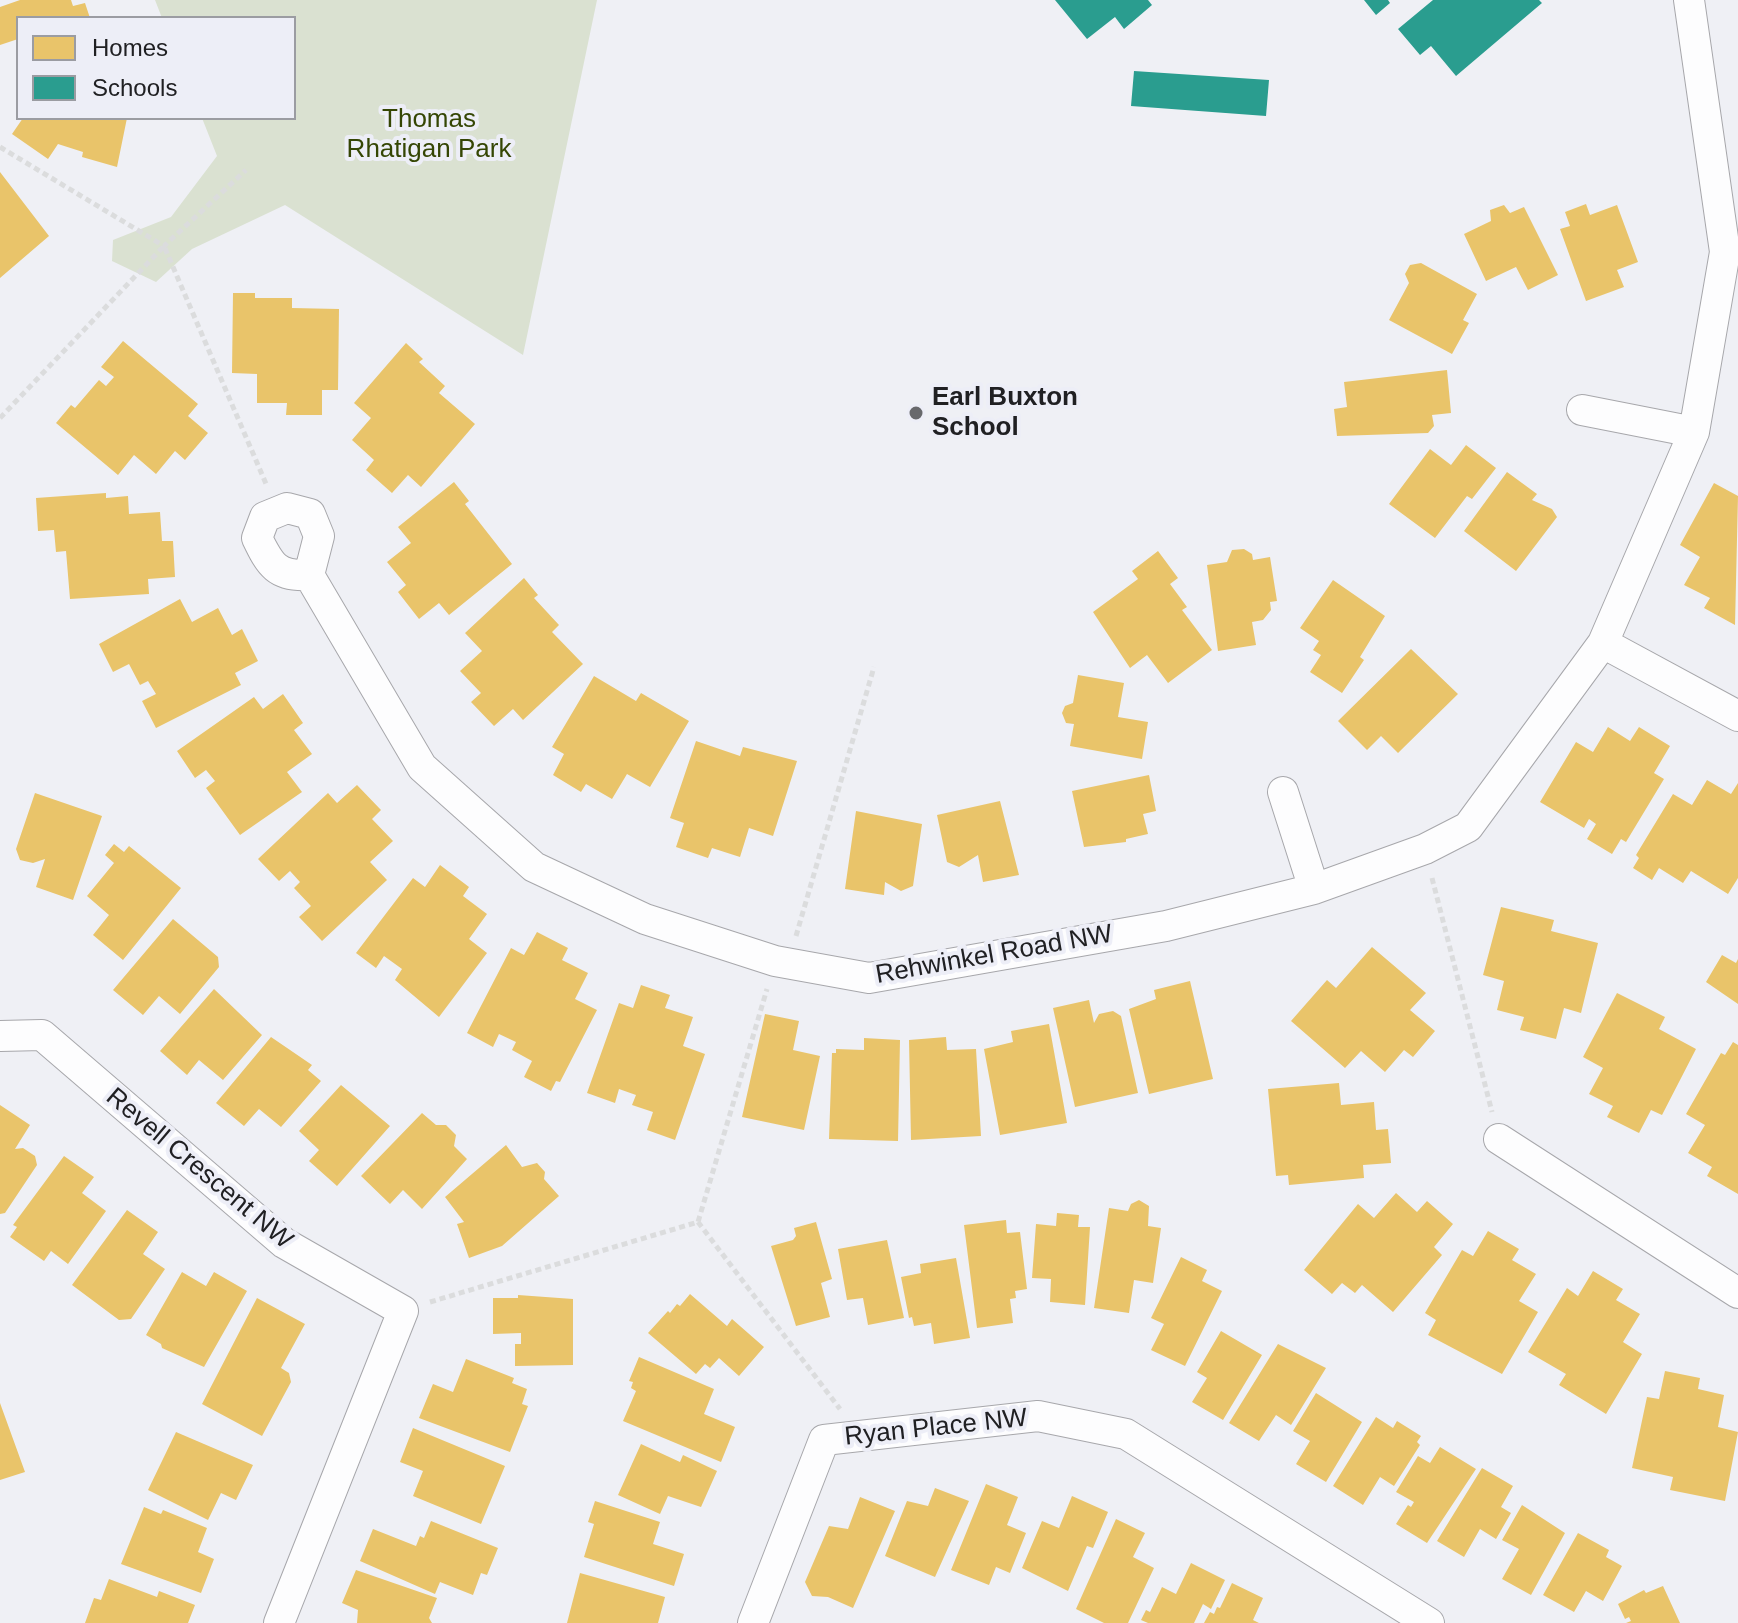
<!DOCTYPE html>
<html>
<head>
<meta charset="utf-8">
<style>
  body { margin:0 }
  #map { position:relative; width:1738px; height:1623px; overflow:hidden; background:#eff0f5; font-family:Helvetica,sans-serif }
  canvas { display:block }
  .legend { position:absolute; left:16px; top:16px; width:280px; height:104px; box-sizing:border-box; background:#edeef7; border:2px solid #9b9ca2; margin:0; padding:10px 14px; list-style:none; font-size:24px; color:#202023 }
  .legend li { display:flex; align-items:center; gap:16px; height:40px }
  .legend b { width:40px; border:2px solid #9b9ca2 }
</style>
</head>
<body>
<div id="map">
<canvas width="1738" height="1623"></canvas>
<ul class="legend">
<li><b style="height:22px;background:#e9c46a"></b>Homes</li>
<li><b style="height:22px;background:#2a9d8f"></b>Schools</li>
</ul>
</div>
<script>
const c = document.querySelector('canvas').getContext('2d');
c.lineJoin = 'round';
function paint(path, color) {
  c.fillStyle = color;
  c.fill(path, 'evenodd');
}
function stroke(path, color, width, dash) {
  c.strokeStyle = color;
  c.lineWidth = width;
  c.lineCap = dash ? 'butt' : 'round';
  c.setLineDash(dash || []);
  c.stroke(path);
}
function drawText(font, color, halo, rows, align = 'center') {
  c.font = font + ' Helvetica,sans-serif';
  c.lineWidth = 8;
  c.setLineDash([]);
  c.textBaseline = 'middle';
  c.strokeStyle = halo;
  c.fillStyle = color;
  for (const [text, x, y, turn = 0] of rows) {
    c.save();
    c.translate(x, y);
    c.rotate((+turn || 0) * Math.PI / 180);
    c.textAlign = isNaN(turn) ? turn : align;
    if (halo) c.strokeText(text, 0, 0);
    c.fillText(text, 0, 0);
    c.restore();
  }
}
paint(new Path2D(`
  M 155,0 L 597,0 L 523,355 L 285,205 L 192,249 L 156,282 L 112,261 L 113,240 L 171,217 L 217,156 L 202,118 L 294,118 L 294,18 L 162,18 Z`), '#dae1d1');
paint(new Path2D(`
  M 20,0 L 71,0 L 73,6 L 85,3 L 90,18 L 18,18 L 18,39 L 0,45 L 0,7 Z
  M 23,118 L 127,118 L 117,167 L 82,157 L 83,152 L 58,144 L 48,159 L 12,134 Z
  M 0,172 L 49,236 L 0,278 Z
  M 1586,204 L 1590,215 L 1617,205 L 1638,262 L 1617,270 L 1624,287 L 1586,301 L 1560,229 L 1570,226 L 1565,212 Z
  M 1504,205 L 1510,213 L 1524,207 L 1558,275 L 1528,290 L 1516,267 L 1486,281 L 1464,234 L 1491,221 L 1490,210 Z
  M 1421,263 L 1477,294 L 1463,320 L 1469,323 L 1452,354 L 1389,320 L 1409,283 L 1405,274 L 1410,265 Z
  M 233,293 L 255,293 L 255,298 L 292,298 L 292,308 L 339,309 L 338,390 L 322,390 L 322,415 L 286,415 L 287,403 L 257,403 L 257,374 L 232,373 Z
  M 123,341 L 198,404 L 188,416 L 208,433 L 185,460 L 175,451 L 156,474 L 134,455 L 118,475 L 56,423 L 71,405 L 75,408 L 99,380 L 106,386 L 114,377 L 101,367 Z
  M 406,343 L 423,359 L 419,362 L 445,386 L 439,393 L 475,424 L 421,487 L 408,475 L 392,493 L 366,470 L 374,460 L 352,440 L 371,418 L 354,403 Z
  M 1447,370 L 1451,413 L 1432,415 L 1434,426 L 1428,433 L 1337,436 L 1334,409 L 1347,407 L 1344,382 Z
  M 1466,445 L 1496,468 L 1472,499 L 1467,496 L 1435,538 L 1389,504 L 1430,449 L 1451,465 Z
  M 1507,472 L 1537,494 L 1532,500 L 1552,509 L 1557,517 L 1516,571 L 1464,531 Z
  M 454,482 L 469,501 L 465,504 L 512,564 L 449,615 L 439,603 L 419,619 L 398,592 L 406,585 L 387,562 L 411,543 L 398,527 Z
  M 1714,483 L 1738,496 L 1735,625 L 1704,608 L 1710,598 L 1684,585 L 1700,557 L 1680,545 Z
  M 106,493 L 106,498 L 128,496 L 129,514 L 160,512 L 162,541 L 173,541 L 175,577 L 148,579 L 149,594 L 70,599 L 66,551 L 56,552 L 54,530 L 38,531 L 36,498 Z
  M 1244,549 L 1252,554 L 1253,560 L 1270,557 L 1277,601 L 1270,602 L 1271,610 L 1263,620 L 1252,622 L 1256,645 L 1218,651 L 1207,565 L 1227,562 L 1232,550 Z
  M 1158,551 L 1178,578 L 1170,584 L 1187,607 L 1182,610 L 1212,650 L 1168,683 L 1147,655 L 1130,668 L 1093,612 L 1138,579 L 1132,571 Z
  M 524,578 L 538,595 L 534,598 L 559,625 L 552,632 L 583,664 L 523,720 L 513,709 L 494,726 L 471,702 L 481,693 L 460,671 L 482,651 L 465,633 Z
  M 1333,580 L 1385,616 L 1360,657 L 1364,660 L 1342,693 L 1310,672 L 1321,655 L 1313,650 L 1319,641 L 1300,628 Z
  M 180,599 L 192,622 L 218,608 L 232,635 L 242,629 L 258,661 L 235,673 L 241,685 L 156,728 L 142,701 L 156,694 L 148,681 L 140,685 L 129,664 L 113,672 L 99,644 Z
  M 1411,649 L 1458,694 L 1398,753 L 1381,736 L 1367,750 L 1338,721 Z
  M 1078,675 L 1124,683 L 1118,717 L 1148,722 L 1142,759 L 1070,746 L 1074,724 L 1066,723 L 1062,713 L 1065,706 L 1073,703 Z
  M 594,676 L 636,701 L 641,693 L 689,721 L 650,787 L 627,774 L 612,799 L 586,784 L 581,792 L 553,775 L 564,754 L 552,747 Z
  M 283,694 L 303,723 L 294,730 L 312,754 L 287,772 L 302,792 L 240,835 L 206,788 L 215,781 L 206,770 L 195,778 L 177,751 L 254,697 L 263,709 Z
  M 1608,727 L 1630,741 L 1639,727 L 1670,746 L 1654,773 L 1664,779 L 1626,842 L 1621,839 L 1612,854 L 1587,839 L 1596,824 L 1589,819 L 1584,828 L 1540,802 L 1576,742 L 1593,752 Z
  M 696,741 L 740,756 L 743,747 L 797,761 L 773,836 L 749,828 L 740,857 L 712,848 L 708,858 L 676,847 L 684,823 L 670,818 Z
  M 1149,775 L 1156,811 L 1143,814 L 1148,834 L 1126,839 L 1126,842 L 1084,847 L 1072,791 Z
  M 1707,780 L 1731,794 L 1738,783 L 1738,878 L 1728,894 L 1691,871 L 1683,883 L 1659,868 L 1652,880 L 1633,868 L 1639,858 L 1636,855 L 1673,794 L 1692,805 Z
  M 357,785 L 381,810 L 372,819 L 393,841 L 370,862 L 387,880 L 322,941 L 299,917 L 311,906 L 294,888 L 300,882 L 290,871 L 279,881 L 258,859 L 328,793 L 337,803 Z
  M 35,793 L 102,816 L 73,900 L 36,887 L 45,859 L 33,863 L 20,860 L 16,849 Z
  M 1000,801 L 1019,875 L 983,882 L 978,855 L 959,867 L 947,862 L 937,815 Z
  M 856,811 L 922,824 L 913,886 L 901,891 L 885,882 L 884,895 L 845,889 Z
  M 114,844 L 124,852 L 129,846 L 181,888 L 123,960 L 93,935 L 109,915 L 87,896 L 114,863 L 105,855 Z
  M 440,865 L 469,887 L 463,896 L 487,914 L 469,939 L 487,953 L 439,1017 L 395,980 L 402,969 L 384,956 L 376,968 L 356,953 L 413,878 L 425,887 Z
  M 1501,907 L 1554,920 L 1551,931 L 1598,943 L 1581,1013 L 1564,1008 L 1556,1039 L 1520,1030 L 1524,1017 L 1497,1010 L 1504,981 L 1483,975 Z
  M 173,919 L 218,957 L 219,967 L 180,1014 L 159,996 L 143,1015 L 113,990 Z
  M 537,932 L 568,948 L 562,960 L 588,973 L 575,999 L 597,1010 L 560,1082 L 556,1081 L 551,1091 L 524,1077 L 532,1061 L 512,1050 L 516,1042 L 499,1034 L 493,1047 L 467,1033 L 511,948 L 524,955 Z
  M 1372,947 L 1426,993 L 1410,1010 L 1435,1031 L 1413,1057 L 1404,1050 L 1385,1072 L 1361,1051 L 1345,1068 L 1291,1021 L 1327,980 L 1336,988 Z
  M 1722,955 L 1736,963 L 1738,959 L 1738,1004 L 1706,982 Z
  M 1190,981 L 1213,1079 L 1149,1094 L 1129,1009 L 1156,999 L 1154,990 Z
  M 641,985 L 670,995 L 665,1008 L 693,1017 L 683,1046 L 705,1054 L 675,1140 L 647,1130 L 653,1112 L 632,1105 L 636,1095 L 619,1089 L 615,1103 L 587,1093 L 619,1003 L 633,1008 Z
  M 214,989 L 262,1035 L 223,1080 L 199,1060 L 187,1075 L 160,1051 Z
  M 1617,993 L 1665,1017 L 1659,1029 L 1696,1049 L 1662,1115 L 1651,1110 L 1639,1133 L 1607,1117 L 1613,1106 L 1589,1094 L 1603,1068 L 1583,1057 Z
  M 1089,1000 L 1094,1023 L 1099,1014 L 1113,1011 L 1121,1016 L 1138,1093 L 1075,1107 L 1053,1008 Z
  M 765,1014 L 799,1021 L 793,1050 L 820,1056 L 804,1130 L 742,1117 Z
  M 1049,1024 L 1067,1123 L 1000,1135 L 984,1049 L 1013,1042 L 1011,1031 Z
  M 271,1037 L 312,1065 L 308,1070 L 321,1081 L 281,1127 L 259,1109 L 244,1126 L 216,1103 Z
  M 946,1037 L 947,1050 L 976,1049 L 981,1136 L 911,1140 L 909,1040 Z
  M 864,1038 L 900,1040 L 898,1141 L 829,1139 L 832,1053 L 836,1053 L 836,1049 L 864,1050 Z
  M 1733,1042 L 1738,1045 L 1738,1194 L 1707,1176 L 1712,1167 L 1688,1153 L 1705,1125 L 1686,1114 L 1721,1053 L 1725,1055 Z
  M 1339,1083 L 1341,1105 L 1374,1102 L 1376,1130 L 1388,1129 L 1391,1163 L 1363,1165 L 1364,1178 L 1289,1185 L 1288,1175 L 1276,1176 L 1268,1089 Z
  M 341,1085 L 390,1126 L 337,1186 L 309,1161 L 319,1150 L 299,1131 Z
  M 0,1105 L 30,1125 L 15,1149 L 23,1148 L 35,1156 L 37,1165 L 5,1213 L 0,1214 Z
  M 422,1113 L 436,1125 L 446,1125 L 456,1135 L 454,1146 L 467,1159 L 422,1209 L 403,1190 L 390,1204 L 361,1176 Z
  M 506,1145 L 522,1167 L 537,1163 L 545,1172 L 544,1179 L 559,1196 L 502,1246 L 469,1258 L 457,1224 L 464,1222 L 445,1197 Z
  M 64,1156 L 94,1177 L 82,1193 L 106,1211 L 68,1264 L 51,1251 L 44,1261 L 10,1237 L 17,1227 L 13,1225 Z
  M 1396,1193 L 1417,1212 L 1427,1201 L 1453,1224 L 1434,1247 L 1442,1255 L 1393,1312 L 1362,1285 L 1355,1293 L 1342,1283 L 1332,1294 L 1304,1270 L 1358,1204 L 1374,1218 Z
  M 1139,1200 L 1149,1206 L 1148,1226 L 1161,1228 L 1153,1283 L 1134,1280 L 1129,1313 L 1094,1308 L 1109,1208 L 1128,1211 L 1131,1204 Z
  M 127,1210 L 158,1232 L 143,1254 L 165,1269 L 131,1319 L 119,1320 L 72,1285 Z
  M 1057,1213 L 1079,1215 L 1078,1227 L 1090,1227 L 1085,1305 L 1050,1302 L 1051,1279 L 1032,1278 L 1036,1224 L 1056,1226 Z
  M 1006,1220 L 1007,1233 L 1020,1232 L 1027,1289 L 1015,1291 L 1016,1298 L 1010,1299 L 1013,1323 L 977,1328 L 964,1225 Z
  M 816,1222 L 832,1279 L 821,1283 L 830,1317 L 796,1326 L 771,1246 L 793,1240 L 796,1236 L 794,1228 Z
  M 1488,1231 L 1519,1249 L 1512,1260 L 1536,1274 L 1519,1301 L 1538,1312 L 1502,1374 L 1428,1335 L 1436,1320 L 1425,1313 L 1462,1250 L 1473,1256 Z
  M 887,1240 L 904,1318 L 868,1325 L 863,1298 L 847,1300 L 838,1249 Z
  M 1181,1257 L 1207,1270 L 1202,1281 L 1222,1291 L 1185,1366 L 1151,1350 L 1164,1324 L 1151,1318 Z
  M 956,1258 L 970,1338 L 934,1344 L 931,1323 L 914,1326 L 912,1317 L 909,1318 L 901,1277 L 921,1273 L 920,1264 Z
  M 1593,1271 L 1623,1289 L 1616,1300 L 1640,1314 L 1623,1342 L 1642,1354 L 1606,1414 L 1559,1385 L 1566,1374 L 1528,1352 L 1567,1288 L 1578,1296 Z
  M 182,1272 L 206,1286 L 214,1272 L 247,1291 L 204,1367 L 162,1348 L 161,1344 L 146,1335 Z
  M 690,1294 L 727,1326 L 732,1319 L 764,1347 L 739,1376 L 719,1358 L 710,1368 L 705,1364 L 696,1374 L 648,1333 L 668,1311 L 670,1313 L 677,1304 L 680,1306 Z
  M 518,1295 L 573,1299 L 573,1365 L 515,1366 L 515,1344 L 521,1344 L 521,1333 L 493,1334 L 493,1298 L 518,1298 Z
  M 257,1298 L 305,1324 L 281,1368 L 289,1373 L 291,1382 L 262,1436 L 202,1404 Z
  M 1221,1331 L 1262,1355 L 1223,1420 L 1192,1402 L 1207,1378 L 1197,1372 Z
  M 1278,1344 L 1326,1368 L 1291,1425 L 1276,1415 L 1259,1441 L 1229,1423 Z
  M 639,1357 L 714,1389 L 704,1414 L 735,1427 L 721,1462 L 623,1421 L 636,1391 L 631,1388 L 633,1382 L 629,1381 Z
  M 466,1359 L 514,1378 L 512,1383 L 527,1389 L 522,1404 L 528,1406 L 510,1452 L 419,1418 L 433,1384 L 453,1392 Z
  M 1665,1371 L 1700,1378 L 1698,1389 L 1724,1395 L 1718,1427 L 1738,1432 L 1725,1501 L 1670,1490 L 1673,1477 L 1632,1468 L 1647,1397 L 1659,1399 Z
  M 1316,1393 L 1362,1422 L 1326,1482 L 1296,1464 L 1310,1441 L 1293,1431 Z
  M 0,1403 L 25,1472 L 0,1480 Z
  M 1376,1417 L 1393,1428 L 1397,1421 L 1421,1436 L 1417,1442 L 1420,1445 L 1394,1486 L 1380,1477 L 1363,1505 L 1333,1486 Z
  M 413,1428 L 505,1466 L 481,1524 L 413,1496 L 423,1471 L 400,1462 Z
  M 176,1432 L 253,1465 L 236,1500 L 221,1493 L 208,1520 L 148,1490 Z
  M 641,1444 L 680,1462 L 683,1455 L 717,1471 L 701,1507 L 668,1496 L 660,1514 L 618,1495 Z
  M 1440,1447 L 1476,1469 L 1427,1543 L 1396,1524 L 1408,1505 L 1411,1507 L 1414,1502 L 1396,1492 L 1418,1456 L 1430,1463 Z
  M 1482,1468 L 1513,1486 L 1501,1507 L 1511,1513 L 1496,1539 L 1480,1529 L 1464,1557 L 1437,1541 Z
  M 986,1484 L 1018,1497 L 1007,1525 L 1026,1533 L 1010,1573 L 996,1567 L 989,1585 L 951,1570 Z
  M 935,1488 L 969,1501 L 935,1577 L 885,1556 L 907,1501 L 928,1506 Z
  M 1072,1496 L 1108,1512 L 1093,1548 L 1087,1546 L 1068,1591 L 1022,1568 L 1042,1521 L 1059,1528 Z
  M 860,1497 L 895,1511 L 853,1608 L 828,1597 L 812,1596 L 805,1582 L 829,1526 L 848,1529 Z
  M 595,1501 L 660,1522 L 653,1544 L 684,1554 L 674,1586 L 584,1557 L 594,1524 L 588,1522 Z
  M 1522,1505 L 1565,1533 L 1531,1595 L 1502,1579 L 1519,1549 L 1502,1540 Z
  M 144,1507 L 161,1514 L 163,1510 L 207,1528 L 198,1552 L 214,1559 L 201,1593 L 121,1564 Z
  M 1116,1519 L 1145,1533 L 1133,1557 L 1154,1568 L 1128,1623 L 1104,1623 L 1076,1609 Z
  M 431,1521 L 498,1548 L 487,1575 L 481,1573 L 473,1595 L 440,1582 L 435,1594 L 360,1561 L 373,1529 L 416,1546 L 420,1536 L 424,1538 Z
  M 1578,1533 L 1609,1550 L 1606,1557 L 1622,1566 L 1603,1601 L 1586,1591 L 1574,1612 L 1543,1595 Z
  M 1191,1563 L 1225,1580 L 1211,1609 L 1203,1604 L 1194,1623 L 1148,1623 L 1141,1620 L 1146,1610 L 1150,1612 L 1162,1587 L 1176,1594 Z
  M 356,1570 L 437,1598 L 429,1618 L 432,1623 L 357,1623 L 358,1610 L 342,1603 Z
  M 580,1573 L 665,1597 L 658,1623 L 567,1623 Z
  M 109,1579 L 157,1597 L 159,1591 L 195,1605 L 188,1623 L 85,1623 L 94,1598 L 101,1600 Z
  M 1232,1583 L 1263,1598 L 1253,1620 L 1259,1623 L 1204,1623 L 1210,1612 L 1214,1614 L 1217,1607 L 1220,1608 Z
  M 1663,1586 L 1680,1623 L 1626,1623 L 1631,1621 L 1629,1617 L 1625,1619 L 1618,1604 L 1644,1590 L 1646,1593 Z`), '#e9c46a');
paint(new Path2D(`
  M 1055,0 L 1148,0 L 1152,5 L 1124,29 L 1115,17 L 1087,39 Z
  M 1364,0 L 1388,0 L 1390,3 L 1376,15 Z
  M 1433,0 L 1539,0 L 1542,3 L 1456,76 L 1431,46 L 1420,55 L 1398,29 Z
  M 1134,71 L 1269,80 L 1266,116 L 1131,106 Z`), '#2a9d8f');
const minor = new Path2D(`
  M 1582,410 L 1694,432
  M 309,575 C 277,577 270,565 257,538 L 265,517 L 287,508 L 310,514 L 319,536 L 309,575 L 422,767 L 534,867 L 645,919 L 775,961 L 869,978 L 1166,926 L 1314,889 L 1425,849 L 1468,827 L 1603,643 L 1694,432 L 1725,252 L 1689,0
  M 1603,643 L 1738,716
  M 1283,792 L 1314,889
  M 0,1036 L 42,1035 L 284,1243 L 403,1311 L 279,1623
  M 1499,1139 L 1738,1293
  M 753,1623 L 824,1440 L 1038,1416 L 1126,1434 L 1429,1623`);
stroke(minor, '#a7a7ab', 32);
stroke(new Path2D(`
  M 0,147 L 164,246 L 246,170
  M 0,418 L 164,246 L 267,486
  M 1432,878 L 1492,1112
  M 796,936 L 874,667
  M 698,1222 L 840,1409
  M 430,1302 L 698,1222 L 767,989`), '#dbdcdd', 5, [6, 4]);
stroke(minor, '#fdfdfe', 30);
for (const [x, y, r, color] of [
  [916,413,8,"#68696c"]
]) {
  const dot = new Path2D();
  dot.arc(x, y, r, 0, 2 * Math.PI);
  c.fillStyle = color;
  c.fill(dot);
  stroke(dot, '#edeef7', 3);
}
drawText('26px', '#354604', '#edeef7', [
  ["Thomas",429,120],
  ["Rhatigan Park",429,150]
]);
drawText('bold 26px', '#202023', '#edeef7', [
  ["Earl Buxton",932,398],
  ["School",932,428]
], 'left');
drawText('26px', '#202023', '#edeef7', [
  ["Rehwinkel Road NW",994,955,-10],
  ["Revell Crescent NW",199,1169,40],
  ["Ryan Place NW",936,1428,-6]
]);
</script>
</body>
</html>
